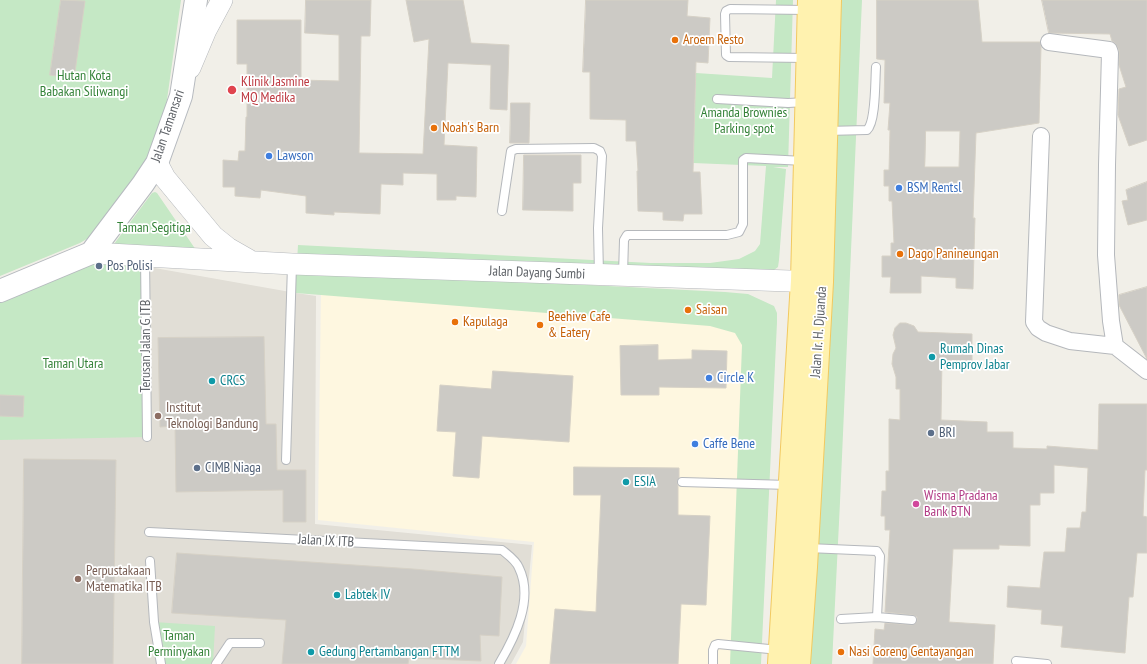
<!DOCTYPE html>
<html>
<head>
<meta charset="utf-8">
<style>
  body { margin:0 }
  canvas { display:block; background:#f1efe8 }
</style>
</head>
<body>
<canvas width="1147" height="664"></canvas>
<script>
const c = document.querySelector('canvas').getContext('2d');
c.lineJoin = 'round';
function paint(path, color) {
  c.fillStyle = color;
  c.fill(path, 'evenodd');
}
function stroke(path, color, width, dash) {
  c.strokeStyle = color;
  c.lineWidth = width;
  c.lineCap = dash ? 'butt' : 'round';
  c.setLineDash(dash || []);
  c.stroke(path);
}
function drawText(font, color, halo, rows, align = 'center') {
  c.font = font + ' "PT Sans Narrow",sans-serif';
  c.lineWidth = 3.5;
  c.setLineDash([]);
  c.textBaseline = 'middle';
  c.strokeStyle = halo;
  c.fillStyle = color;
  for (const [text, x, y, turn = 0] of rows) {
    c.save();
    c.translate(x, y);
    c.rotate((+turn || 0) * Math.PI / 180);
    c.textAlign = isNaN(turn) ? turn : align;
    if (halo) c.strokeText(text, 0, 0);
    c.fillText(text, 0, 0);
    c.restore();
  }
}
paint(new Path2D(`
  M 321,289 L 748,307 L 740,664 L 516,664 L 526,646 L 534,542 L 318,520 Z`), '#fef7e0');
paint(new Path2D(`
  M 132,264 L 296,293 L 316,296 L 315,524 L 532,545 L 523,642 L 511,664 L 0,664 L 0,308 Z`), '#e1ded6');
paint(new Path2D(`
  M 0,0 L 181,0 L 164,121 L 152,157 L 90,237 L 80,243 L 0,276 Z
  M 776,0 L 793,0 L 788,167 L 773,167 L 786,169 L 779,260 L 778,267 L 766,276 L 297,262 L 298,245 L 651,263 L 710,263 L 739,259 L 755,251 L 760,244 L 766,166 L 693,163 L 696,73 L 772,78 Z
  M 836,0 L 862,0 L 840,502 L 832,664 L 807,664 Z
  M 155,192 L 157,193 L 196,250 L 113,246 L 114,244 L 152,193 Z
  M 91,253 L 144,257 L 147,437 L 0,440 L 0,291 Z
  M 296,270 L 725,292 L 748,294 L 774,306 L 777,313 L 777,322 L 761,664 L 730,664 L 742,345 L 735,333 L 710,326 L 296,293 Z
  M 154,622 L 215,626 L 213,664 L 161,664 Z`), '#c5e8c5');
const building = new Path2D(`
  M 61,0 L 85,1 L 74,79 L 50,75 Z
  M 306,0 L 371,0 L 370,36 L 361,36 L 359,153 L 423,154 L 429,39 L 414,42 L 406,0 L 463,0 L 471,43 L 509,45 L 507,110 L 490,109 L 491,65 L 448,63 L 444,145 L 477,147 L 476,197 L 456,196 L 456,200 L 437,200 L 437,174 L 403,173 L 403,185 L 381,184 L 380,214 L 334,212 L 334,215 L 306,213 L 306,196 L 261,190 L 260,198 L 235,196 L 235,187 L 223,187 L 223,160 L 238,161 L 239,151 L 245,151 L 246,117 L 247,117 L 247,64 L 237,64 L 237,20 L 301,20 L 301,80 L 339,81 L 339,35 L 305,33 Z
  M 586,0 L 688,0 L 687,16 L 710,18 L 708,63 L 696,62 L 693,172 L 700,172 L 702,214 L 684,214 L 683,221 L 663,220 L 663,212 L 638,211 L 637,171 L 638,171 L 636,141 L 626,141 L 626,120 L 590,119 L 590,72 L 583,72 Z
  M 877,0 L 978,0 L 982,42 L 1040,42 L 1041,47 L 1039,123 L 976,133 L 973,218 L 975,218 L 973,289 L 956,288 L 956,278 L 921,276 L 921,293 L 890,293 L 891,277 L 882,277 L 882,256 L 891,256 L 891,243 L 894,243 L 892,201 L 889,201 L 889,186 L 884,186 L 884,170 L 889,170 L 890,130 L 888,130 L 890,103 L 884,103 L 885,60 L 877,59 ZM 926,131 L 960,131 L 959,167 L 925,167 Z
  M 1042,0 L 1147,0 L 1147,140 L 1129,146 L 1118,115 L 1119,89 L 1126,87 L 1119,65 L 1119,50 L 1115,43 L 1112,41 L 1110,34 L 1049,33 Z
  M 511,103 L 530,103 L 529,143 L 510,143 Z
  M 524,155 L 581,155 L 581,183 L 573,183 L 573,211 L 523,210 Z
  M 1147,182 L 1147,220 L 1128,225 L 1122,201 L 1128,200 L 1126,190 Z
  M 1147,287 L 1147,359 L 1119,305 L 1119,295 Z
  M 900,323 L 906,323 L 914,326 L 918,332 L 972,334 L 972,361 L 942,360 L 941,420 L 987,422 L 987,432 L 1013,432 L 1013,448 L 1047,449 L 1047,446 L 1098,450 L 1099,404 L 1147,404 L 1147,470 L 1145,470 L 1143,516 L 1147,517 L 1147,553 L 1137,553 L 1133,597 L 1129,597 L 1125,653 L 1061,647 L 1063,626 L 1041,624 L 1042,610 L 1007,607 L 1008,586 L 1040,588 L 1044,552 L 1065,552 L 1067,528 L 1080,528 L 1082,512 L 1086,512 L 1088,468 L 1054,465 L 1054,493 L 1040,493 L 1040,505 L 1030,505 L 1030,546 L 999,545 L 999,549 L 953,549 L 949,622 L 995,625 L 993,664 L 873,664 L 875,629 L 884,630 L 885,623 L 912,625 L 916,623 L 917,621 L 917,617 L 913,615 L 885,612 L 890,530 L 885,530 L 885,516 L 881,516 L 882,491 L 886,491 L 886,471 L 889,471 L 889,419 L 900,420 L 900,389 L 896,389 L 896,377 L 892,364 L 893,354 L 896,348 L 893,335 L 895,328 Z
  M 264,337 L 266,424 L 276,424 L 277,470 L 306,470 L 306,522 L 283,522 L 283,490 L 176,492 L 175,426 L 160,427 L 158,338 Z
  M 658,345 L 658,360 L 692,359 L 692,350 L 727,351 L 726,388 L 659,387 L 659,395 L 621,395 L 620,346 Z
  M 493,371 L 573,376 L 569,442 L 482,436 L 479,478 L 453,476 L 456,432 L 437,431 L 440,385 L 491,389 Z
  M 0,395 L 24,396 L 23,417 L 0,416 Z
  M 24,459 L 116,460 L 113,664 L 22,664 Z
  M 574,467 L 679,468 L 679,478 L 677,482 L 678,486 L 678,515 L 710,516 L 706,605 L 681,604 L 678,664 L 550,664 L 555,609 L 596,612 L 601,495 L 574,495 Z
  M 177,553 L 413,569 L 502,577 L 499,636 L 480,635 L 481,661 L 409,658 L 408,664 L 282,664 L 286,620 L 172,613 Z`);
paint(building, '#cccac5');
stroke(building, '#d6d1c6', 1);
const service = new Path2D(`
  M 806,58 L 729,57 L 726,55 L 725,14 L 726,11 L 730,9 L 807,10
  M 717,99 L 788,103 L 806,102
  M 826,131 L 867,130 C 876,122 875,81 876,67
  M 502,211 L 511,151 L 516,149 L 594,148 L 600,151 L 602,156 L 598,228 L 599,275
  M 145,256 L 147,437
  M 623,275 L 624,240 L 627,235 L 727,235 L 739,232 L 743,224 L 743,160 L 746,158 L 804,161
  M 286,460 L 292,265
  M 682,482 L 789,485
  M 149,532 L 502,550 C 508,555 516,560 519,568 C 534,599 515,637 499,664
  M 808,548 L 877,551 L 880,556 L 877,617 L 841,619
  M 150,561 L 154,622 L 161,664
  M 877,617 L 912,620
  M 1016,661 L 1047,664
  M 216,664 L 230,643 L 260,643
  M 713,664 L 713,650 L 715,645 L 718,644 L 779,650`);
const minor = new Path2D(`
  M 1049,42 L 1109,50 L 1110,53 L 1107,165 L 1106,255 L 1111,321 L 1115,346
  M 1041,136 L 1034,322 L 1038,328 L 1046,333 L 1070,341 L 1115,346 L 1147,371`);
const tertiary = new Path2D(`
  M 190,68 L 206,30 L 222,0
  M 157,163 L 165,178 L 213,236 L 228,248 L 249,260
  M 91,253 L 292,264 L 819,282`);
const secondary = new Path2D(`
  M 0,291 L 91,253 L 143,184 L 157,163 L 181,96 L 196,0`);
const primary = new Path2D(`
  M 779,664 L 802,281 L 809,0
  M 799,664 L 806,567 L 822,282 L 830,0`);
stroke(service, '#b5b8bc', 10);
stroke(minor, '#b5b8bc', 18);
stroke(tertiary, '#b5b8bc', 22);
stroke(secondary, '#b6babf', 24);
stroke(primary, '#f2c960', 24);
stroke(service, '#fff', 8);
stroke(minor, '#fff', 16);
stroke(tertiary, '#fff', 21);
stroke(secondary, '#fff', 22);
stroke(primary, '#fff2af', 22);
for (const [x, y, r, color] of [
  [675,40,4,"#e8710a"],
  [232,90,5,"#e0444e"],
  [434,128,4,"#e8710a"],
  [269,156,4,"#3f7fe0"],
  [899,188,4,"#3f7fe0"],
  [900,254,4,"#e8710a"],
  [99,266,4,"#5c6f8a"],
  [688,310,4,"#e8710a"],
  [455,322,4,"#e8710a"],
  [540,325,4,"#e8710a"],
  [932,357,4,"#0f9aa8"],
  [709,378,4,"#3f7fe0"],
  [212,381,4,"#0f9aa8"],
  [158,416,4,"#8d6e63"],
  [931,433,4,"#5c6f8a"],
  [695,444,4,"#3f7fe0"],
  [197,468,4,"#5c6f8a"],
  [626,482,4,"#0f9aa8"],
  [916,504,4,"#d1479c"],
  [78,579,4,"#8d6e63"],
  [337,595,4,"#0f9aa8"],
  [311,652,4,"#0f9aa8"],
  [841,652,4,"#e8710a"]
]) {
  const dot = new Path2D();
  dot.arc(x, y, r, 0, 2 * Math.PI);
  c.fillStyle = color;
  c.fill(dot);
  stroke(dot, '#fff', 1.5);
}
drawText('14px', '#c56008', '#fff', [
  ["Aroem Resto",683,40],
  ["Noah's Barn",442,128],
  ["Dago Panineungan",908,254],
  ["Saisan",696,310],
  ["Beehive Cafe",548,317],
  ["& Eatery",548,333],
  ["Kapulaga",463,322],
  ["Nasi Goreng Gentayangan",849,652]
], 'left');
drawText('14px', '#348238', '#fff', [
  ["Hutan Kota",84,76],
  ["Babakan Siliwangi",84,92],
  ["Amanda Brownies",744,113],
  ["Parking spot",744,129],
  ["Taman Segitiga",154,228],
  ["Taman Utara",73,364],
  ["Taman",179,636],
  ["Perminyakan",179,652]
]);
drawText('14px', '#be3a42', '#fff', [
  ["Klinik Jasmine",241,82],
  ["MQ Medika",241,98]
], 'left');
drawText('14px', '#5f6368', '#fff', [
  ["Jalan Tamansari",168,126,-71],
  ["Jalan Dayang Sumbi",537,273,2],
  ["Jalan Ir. H. Djuanda",819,332,-86],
  ["Terusan Jalan G ITB",146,346,-90],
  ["Jalan IX ITB",326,541,3]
]);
drawText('14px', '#366cbe', '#fff', [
  ["Lawson",277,156],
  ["BSM Rentsl",907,188],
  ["Circle K",717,378],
  ["Caffe Bene",703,444]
], 'left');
drawText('14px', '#4e5e75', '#fff', [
  ["Pos Polisi",107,266],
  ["BRI",939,433],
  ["CIMB Niaga",205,468]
], 'left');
drawText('14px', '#0d838f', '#fff', [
  ["Rumah Dinas",940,349],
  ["Pemprov Jabar",940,365],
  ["CRCS",220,381],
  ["ESIA",634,482],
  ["Labtek IV",345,595],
  ["Gedung Pertambangan FTTM",319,652]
], 'left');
drawText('14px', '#785e54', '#fff', [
  ["Institut",166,408],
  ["Teknologi Bandung",166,424],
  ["Perpustakaan",86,571],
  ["Matematika ITB",86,587]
], 'left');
drawText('14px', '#b23c85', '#fff', [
  ["Wisma Pradana",924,496],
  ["Bank BTN",924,512]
], 'left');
</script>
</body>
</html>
